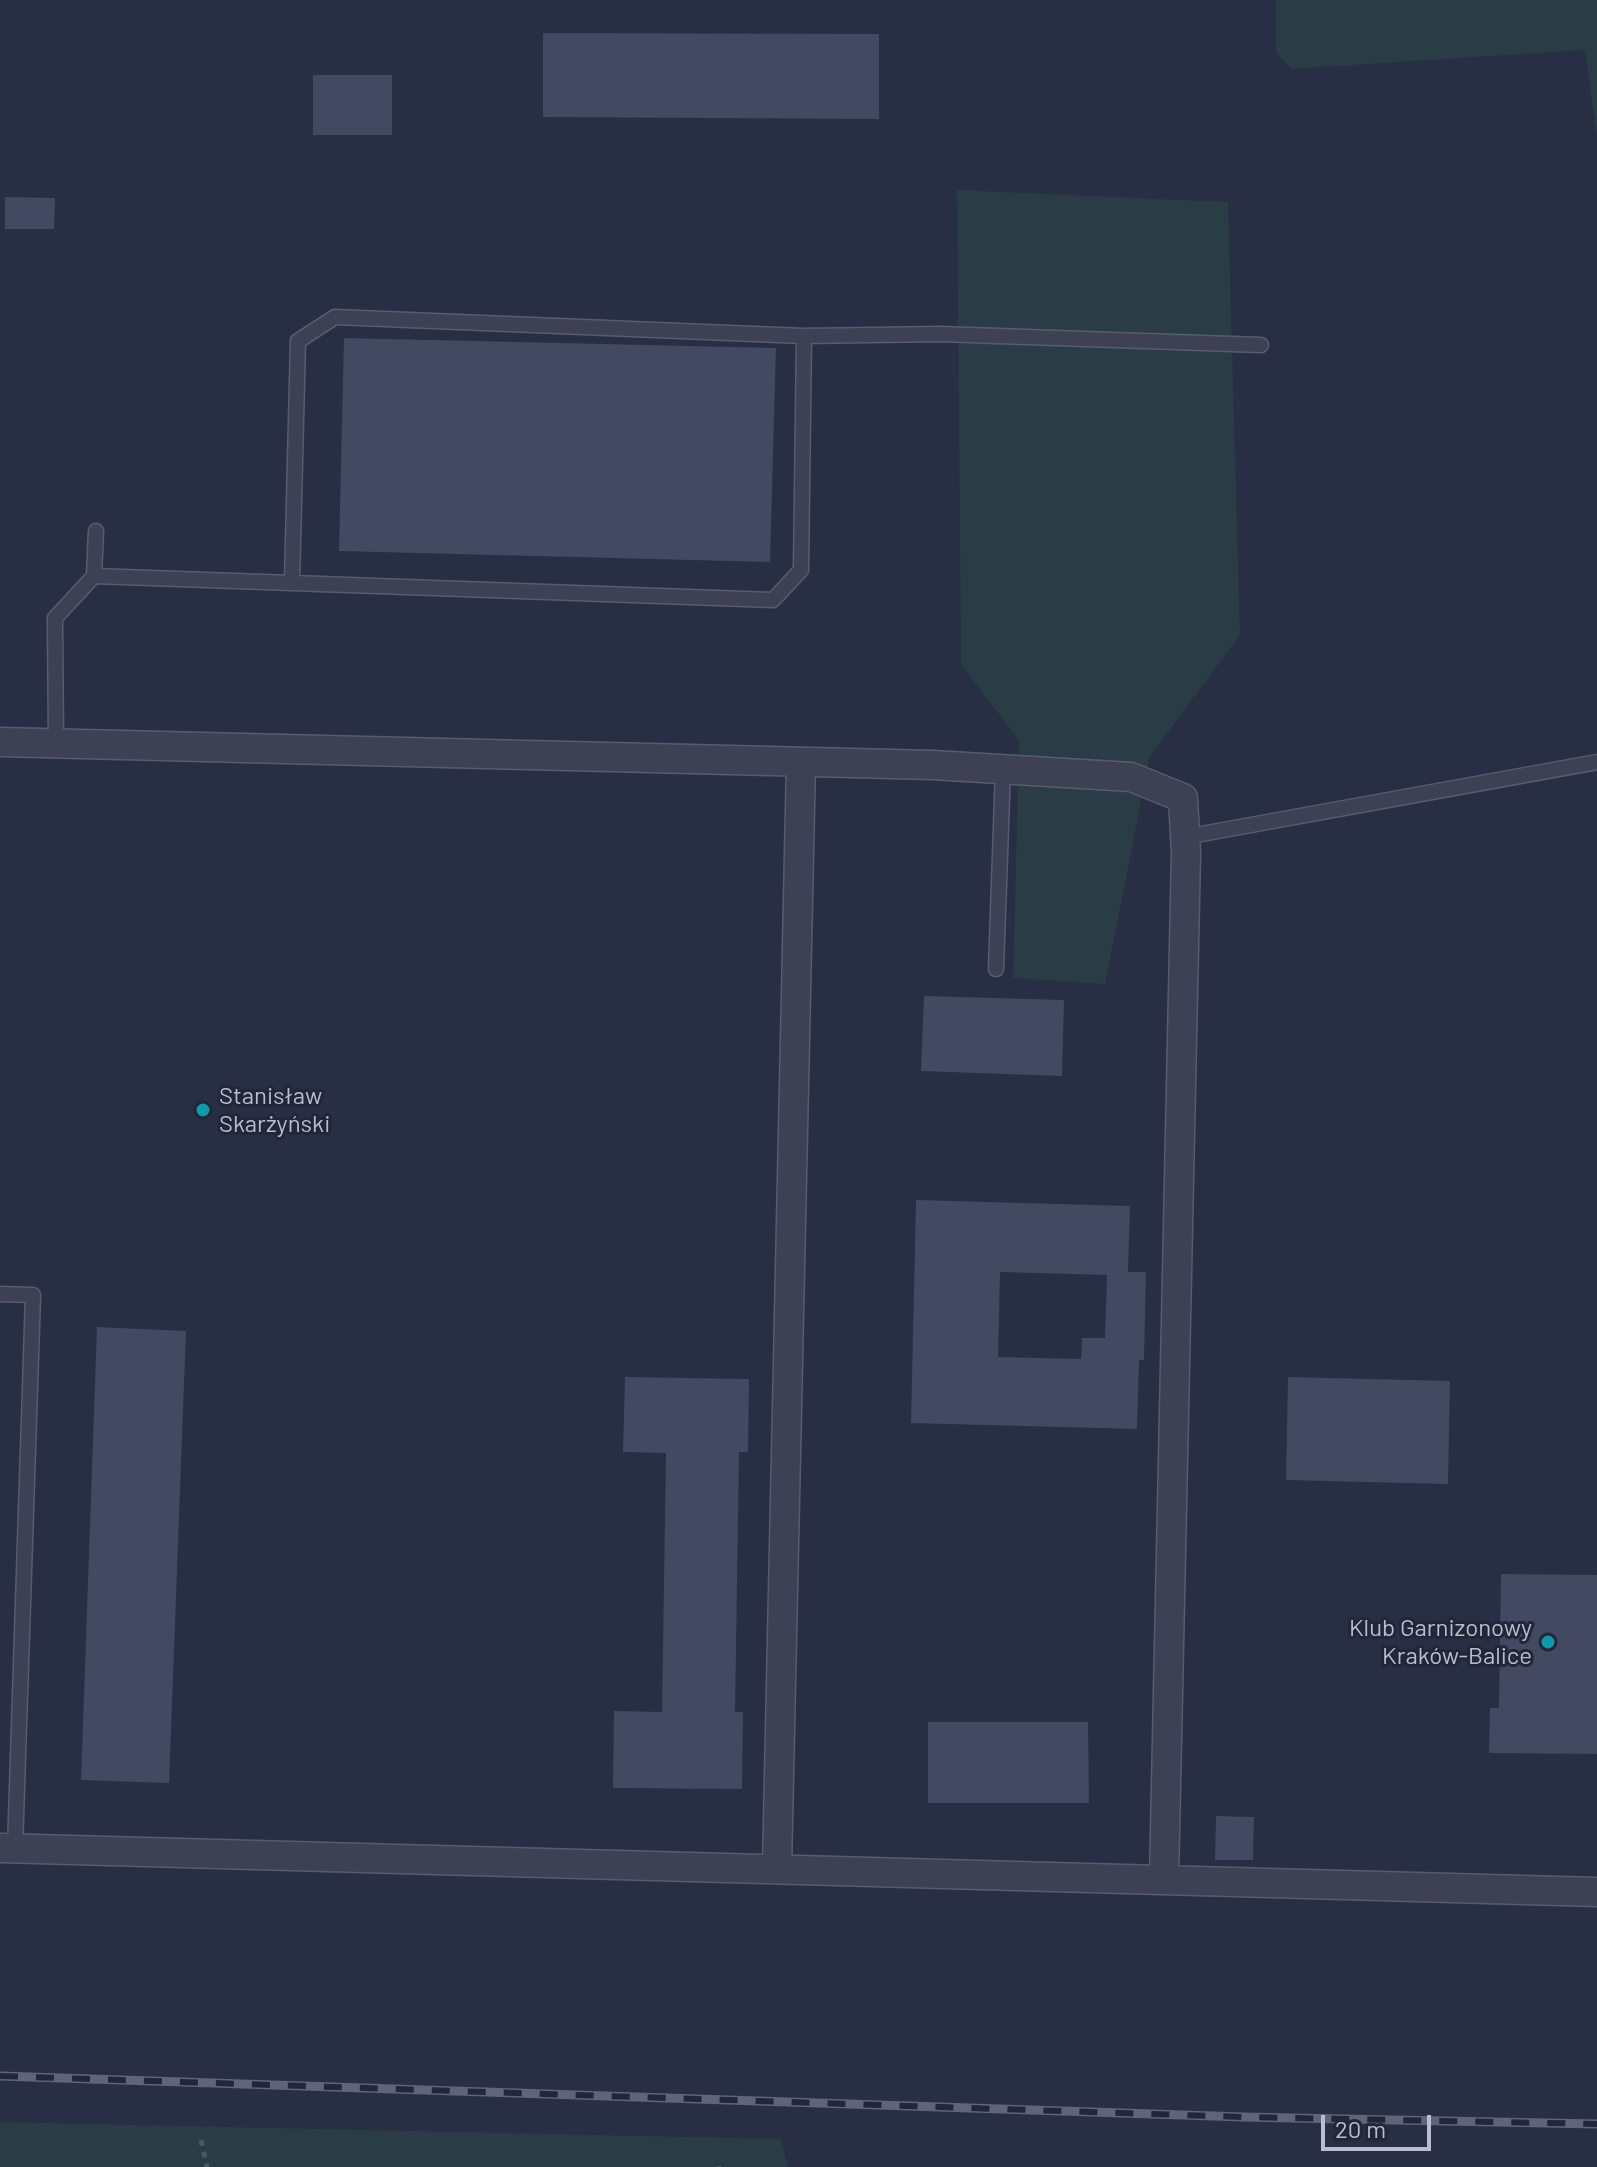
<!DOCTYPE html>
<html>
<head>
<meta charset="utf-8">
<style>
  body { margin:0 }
  #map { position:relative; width:1597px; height:2167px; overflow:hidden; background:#282e44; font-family:Barlow,sans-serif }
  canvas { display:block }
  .scale { position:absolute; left:1321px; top:2115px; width:110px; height:36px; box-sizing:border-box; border:4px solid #babdcd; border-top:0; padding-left:10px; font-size:24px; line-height:28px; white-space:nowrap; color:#babdcd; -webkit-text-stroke:6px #212639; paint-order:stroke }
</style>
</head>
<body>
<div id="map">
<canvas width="1597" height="2167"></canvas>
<div class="scale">20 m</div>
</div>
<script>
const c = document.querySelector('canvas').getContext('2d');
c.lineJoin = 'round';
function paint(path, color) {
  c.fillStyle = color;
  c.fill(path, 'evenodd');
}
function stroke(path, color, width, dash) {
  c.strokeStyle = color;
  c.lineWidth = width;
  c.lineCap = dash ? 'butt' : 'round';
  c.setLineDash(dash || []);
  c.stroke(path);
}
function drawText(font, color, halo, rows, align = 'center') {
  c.font = font + ' Barlow,sans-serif';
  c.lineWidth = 6;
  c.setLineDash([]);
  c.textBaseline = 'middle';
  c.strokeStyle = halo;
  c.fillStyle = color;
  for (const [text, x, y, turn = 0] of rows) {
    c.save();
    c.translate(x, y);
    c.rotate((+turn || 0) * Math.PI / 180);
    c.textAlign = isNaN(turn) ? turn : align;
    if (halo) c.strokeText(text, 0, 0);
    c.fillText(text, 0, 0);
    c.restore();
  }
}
paint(new Path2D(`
  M 1276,0 L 1597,0 L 1597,139 L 1585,50 L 1291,69 L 1276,52 Z
  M 957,190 L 1228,202 L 1240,635 L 1150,756 L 1105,984 L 1013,978 L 1019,740 L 961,665 Z
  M 0,2122 L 781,2139 L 788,2167 L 0,2167 Z`), '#2a3c45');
paint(new Path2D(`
  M 543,33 L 879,34 L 879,119 L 543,117 Z
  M 313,75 L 392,75 L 392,135 L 313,135 Z
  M 5,197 L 55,198 L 54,229 L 5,229 Z
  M 344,338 L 776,348 L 770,562 L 339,551 Z
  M 924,996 L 1064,1000 L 1062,1076 L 921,1071 Z
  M 916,1200 L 1130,1206 L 1128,1272 L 1146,1272 L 1144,1360 L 1139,1360 L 1137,1429 L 911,1423 ZM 1000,1272 L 1107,1275 L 1105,1338 L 1082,1338 L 1081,1359 L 998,1357 Z
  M 97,1327 L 186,1331 L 169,1783 L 81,1780 Z
  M 625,1377 L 749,1379 L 748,1452 L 739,1452 L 735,1712 L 743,1712 L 742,1789 L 613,1788 L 614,1711 L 662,1712 L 666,1453 L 623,1452 Z
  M 1288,1377 L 1450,1381 L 1448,1484 L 1286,1480 Z
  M 1501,1574 L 1597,1575 L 1597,1754 L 1489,1753 L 1490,1708 L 1499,1708 Z
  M 928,1722 L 1088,1722 L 1089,1803 L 928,1803 Z
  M 1216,1816 L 1254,1817 L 1253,1860 L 1215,1860 Z`), '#424961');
const service = new Path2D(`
  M 94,576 L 96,531
  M 292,582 L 298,341 L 335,317 L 804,336
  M 56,743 L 55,618 L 94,576 L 773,600 L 801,570 L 804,336 L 939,334 L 1261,345
  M 1185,837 L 1597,762
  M 996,969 L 1003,769
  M 0,1294 L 33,1295 L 15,1849`);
const minor = new Path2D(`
  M 0,742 L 933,765 L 1131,777 L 1183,798 L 1186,853 L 1164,1879
  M 0,1848 L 1597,1892
  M 777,1868 L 801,762`);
stroke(service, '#585c6e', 17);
stroke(minor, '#585c6e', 31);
stroke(new Path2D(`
  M 201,2140 L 207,2167
  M 719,2166 L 719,2167`), '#495961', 5, [6, 6]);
stroke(service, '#3d4153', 14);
stroke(minor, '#3d4153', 28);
const rail = new Path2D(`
  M 0,2076 L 1243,2117 L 1597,2124`);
stroke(rail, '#5f647a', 9);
stroke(rail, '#212639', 6, [18]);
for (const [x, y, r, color] of [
  [203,1110,8,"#0f9aa8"],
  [1548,1642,8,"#0f9aa8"]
]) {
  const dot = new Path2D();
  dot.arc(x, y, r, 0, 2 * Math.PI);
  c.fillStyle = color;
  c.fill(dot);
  stroke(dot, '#212639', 3);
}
drawText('24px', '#babdcd', '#212639', [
  ["Stanisław",219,1096],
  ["Skarżyński",219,1124],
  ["Klub Garnizonowy",1532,1628,"right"],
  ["Kraków-Balice",1532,1656,"right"]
], 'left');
</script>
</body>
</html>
